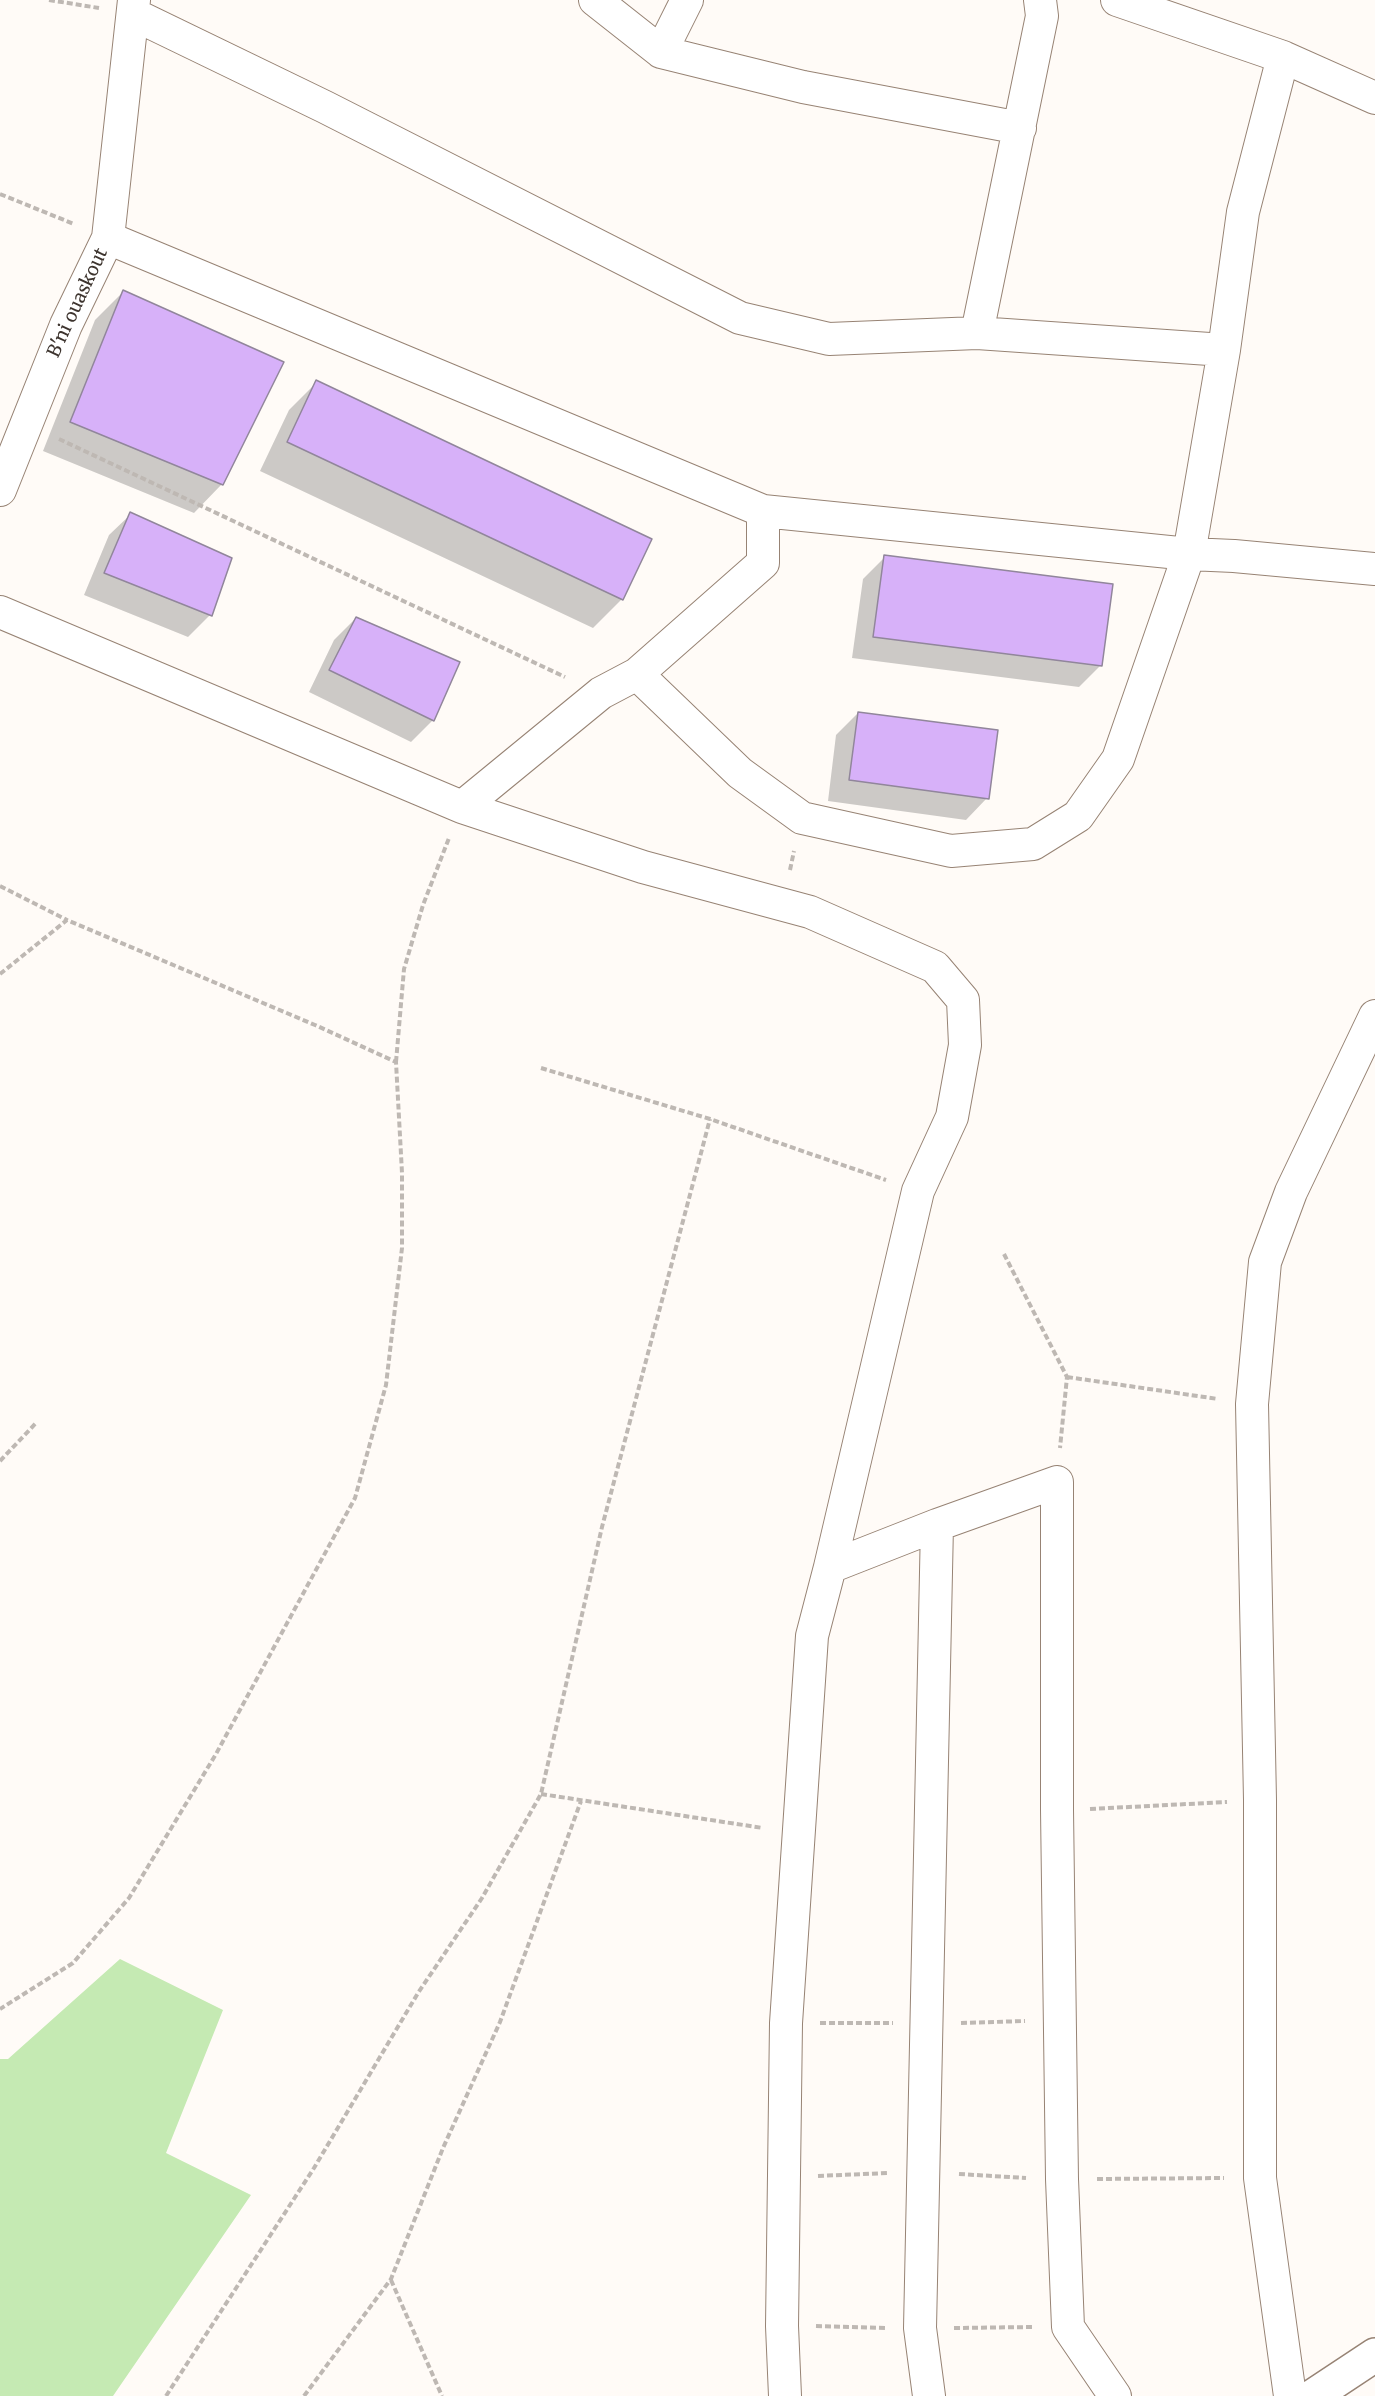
<!DOCTYPE html>
<html>
<head>
<meta charset="utf-8">
<style>
  body { margin:0 }
  canvas { display:block; background:#fffbf7 }
</style>
</head>
<body>
<canvas width="1375" height="2396"></canvas>
<script>
const c = document.querySelector('canvas').getContext('2d');
c.lineJoin = 'round';
function paint(path, color) {
  c.fillStyle = color;
  c.fill(path, 'evenodd');
}
function stroke(path, color, width, dash) {
  c.strokeStyle = color;
  c.lineWidth = width;
  c.lineCap = dash ? 'butt' : 'round';
  c.setLineDash(dash || []);
  c.stroke(path);
}
function drawText(font, color, halo, rows, align = 'center') {
  c.font = font + ' Merriweather,serif';
  c.lineWidth = 4.5;
  c.setLineDash([]);
  c.textBaseline = 'middle';
  c.strokeStyle = halo;
  c.fillStyle = color;
  for (const [text, x, y, turn = 0] of rows) {
    c.save();
    c.translate(x, y);
    c.rotate((+turn || 0) * Math.PI / 180);
    c.textAlign = isNaN(turn) ? turn : align;
    if (halo) c.strokeText(text, 0, 0);
    c.fillText(text, 0, 0);
    c.restore();
  }
}
paint(new Path2D(`
  M 120,1959 L 223,2010 L 166,2153 L 251,2195 L 113,2396 L 0,2396 L 0,2059 L 8,2059 Z`), '#c5eab3');
paint(new Path2D(`
  M 124,291 L 222,484 L 194,513 L 43,451 L 95,320 Z
  M 317,382 L 650,539 L 621,600 L 593,628 L 260,471 L 289,410 Z
  M 131,514 L 210,615 L 188,637 L 84,595 L 109,535 Z
  M 885,557 L 1101,665 L 1079,687 L 852,658 L 863,579 Z
  M 356,618 L 458,662 L 433,720 L 411,742 L 309,692 L 334,640 Z
  M 858,713 L 987,798 L 966,820 L 828,801 L 836,735 Z`), '#0003');
const building = new Path2D(`
  M 123,290 L 284,362 L 223,485 L 70,422 Z
  M 316,380 L 652,539 L 623,600 L 287,442 Z
  M 130,512 L 232,558 L 212,616 L 104,573 Z
  M 884,555 L 1113,584 L 1102,666 L 873,637 Z
  M 356,617 L 460,662 L 434,721 L 329,670 Z
  M 858,712 L 998,730 L 989,799 L 849,780 Z`);
paint(building, '#d7b1f9');
stroke(building, '#91869b', 1.5);
const street = new Path2D(`
  M 595,0 L 661,52 L 803,87 L 1020,128
  M 1117,0 L 1283,57 L 1375,98
  M 133,14 L 325,107 L 740,318 L 829,339 L 977,333 L 1224,350
  M 661,52 L 687,0
  M 108,238 L 763,511 L 1189,554 L 1234,556 L 1375,569
  M 977,333 L 1042,16 L 1040,0
  M 0,490 L 66,325 L 108,238 L 134,0
  M 0,612 L 462,807 L 601,693 L 637,674 L 763,563 L 763,511
  M 637,674 L 740,773 L 802,818 L 951,851 L 1033,844 L 1078,816 L 1118,759 L 1189,554 L 1224,350 L 1243,212 L 1283,57
  M 462,807 L 643,867 L 810,912 L 935,967 L 963,1000 L 965,1045 L 952,1117 L 918,1191 L 830,1567
  M 785,2396 L 782,2326 L 786,2023 L 812,1636 L 830,1567 L 937,1525 L 1057,1482 L 1057,1810 L 1062,2179 L 1068,2327 L 1115,2396
  M 929,2396 L 920,2328 L 937,1525
  M 1290,2396 L 1260,2178 L 1260,1800 L 1252,1404 L 1265,1262 L 1291,1192 L 1375,1016`);
const secondary = new Path2D(`
  M 1313,2396 L 1375,2355`);
stroke(street, '#978374', 34);
stroke(secondary, '#978374', 36);
stroke(new Path2D(`
  M 49,0 L 99,8
  M 0,194 L 74,224
  M 59,439 L 565,677
  M 790,870 L 794,851
  M 0,886 L 67,920
  M 0,974 L 67,920 L 315,1025 L 396,1062 L 402,1173 L 402,1248 L 386,1385 L 355,1498 L 216,1754 L 129,1898 L 73,1963 L 0,2009
  M 396,1062 L 404,969 L 423,905 L 449,838
  M 541,1068 L 710,1119 L 886,1180
  M 1004,1254 L 1067,1377 L 1060,1448
  M 1067,1377 L 1218,1399
  M 0,1461 L 36,1423
  M 541,1794 L 763,1828
  M 1090,1809 L 1227,1802
  M 820,2023 L 893,2023
  M 961,2023 L 1025,2021
  M 959,2174 L 1026,2178
  M 818,2176 L 888,2173
  M 1097,2179 L 1224,2178
  M 391,2280 L 442,2396
  M 816,2326 L 886,2328
  M 954,2328 L 1033,2327
  M 166,2396 L 314,2168 L 418,1993 L 482,1898 L 541,1794 L 602,1527 L 710,1119
  M 304,2396 L 391,2279 L 443,2148 L 500,2022 L 581,1801`), '#beb8b3', 4, [6, 3]);
stroke(street, '#fff', 32);
stroke(secondary, '#fff', 33);
drawText('18px', '#3d342e', '#fff', [
  ["B'ni ouaskout",78,303,-65]
]);
</script>
</body>
</html>
